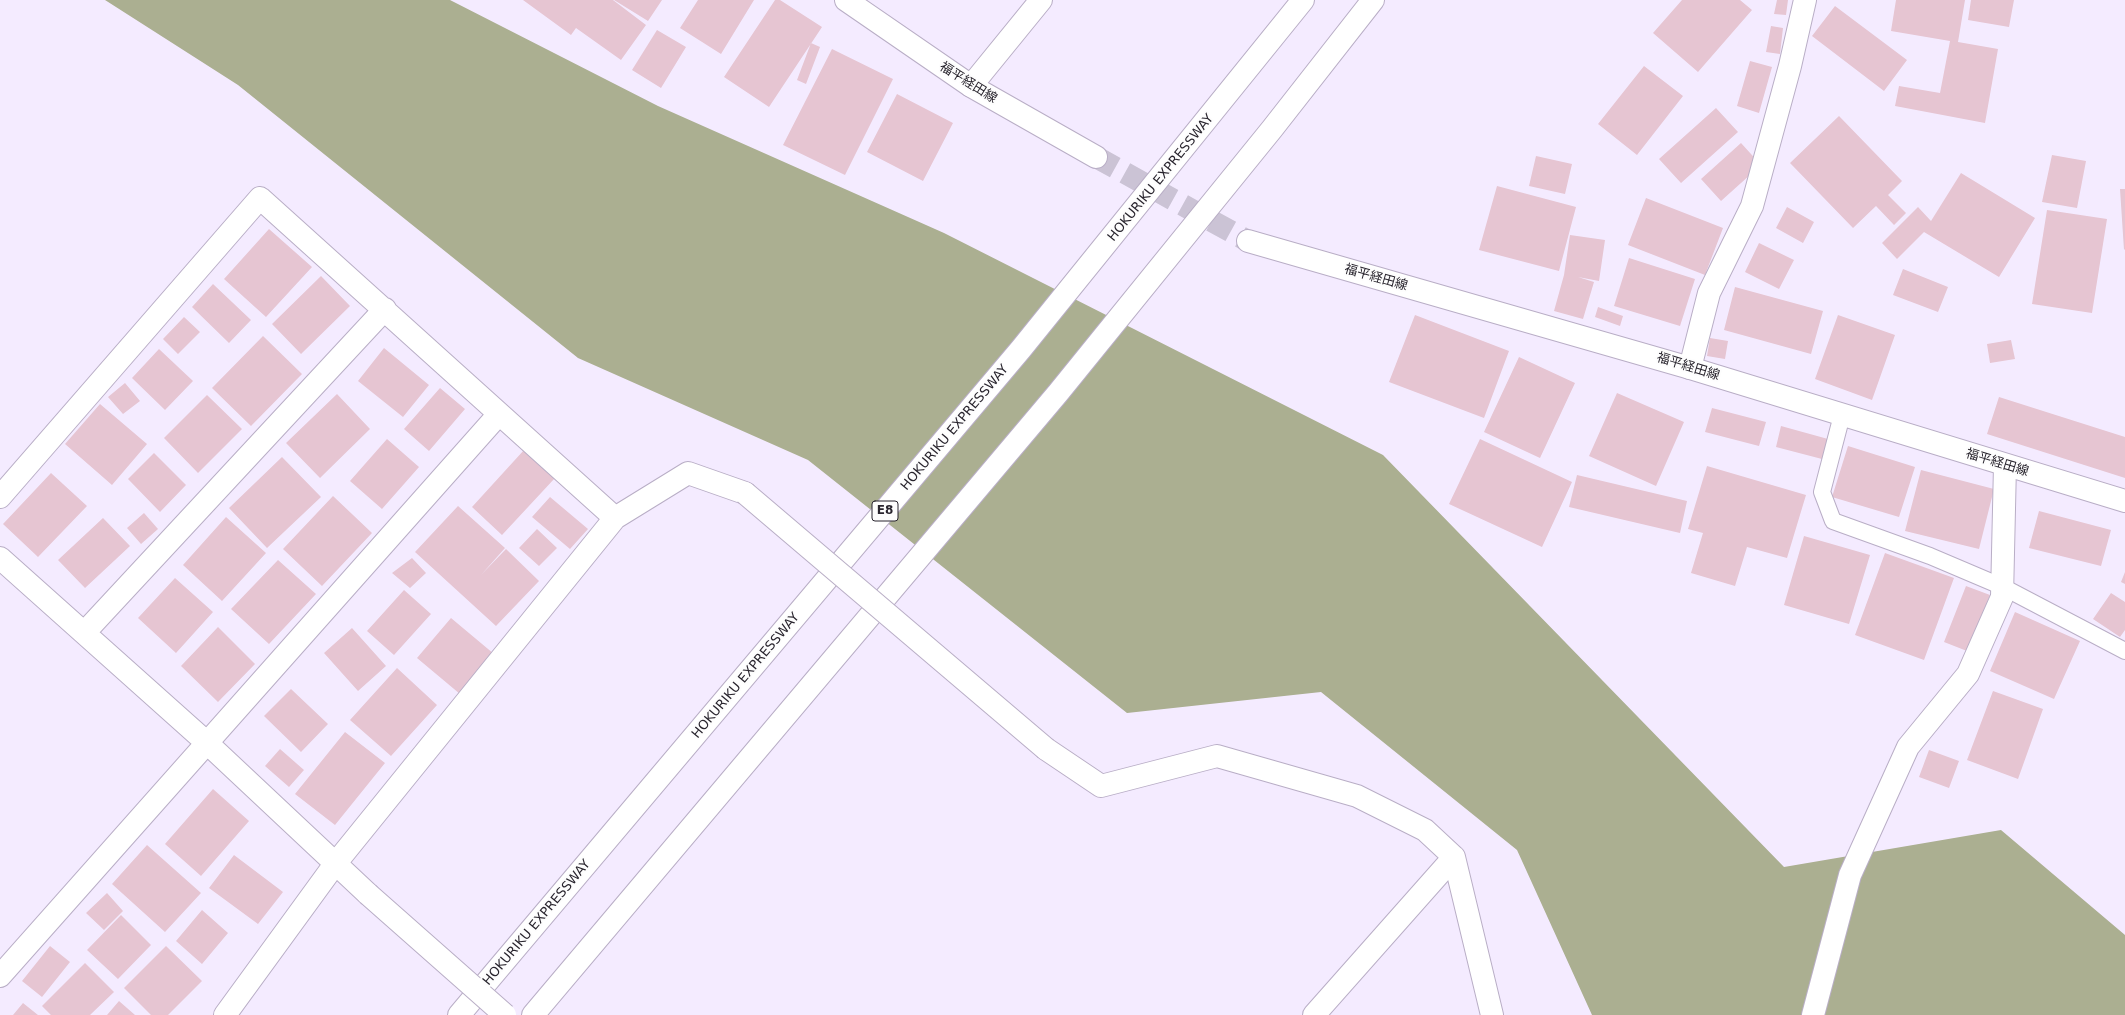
<!DOCTYPE html>
<html>
<head>
<meta charset="utf-8">
<style>
  body { margin:0 }
  canvas { display:block; background:#f4ebff }
</style>
</head>
<body>
<canvas width="2125" height="1015"></canvas>
<script>
const c = document.querySelector('canvas').getContext('2d');
c.lineJoin = 'round';
function paint(path, color) {
  c.fillStyle = color;
  c.fill(path, 'evenodd');
}
function stroke(path, color, width, dash) {
  c.strokeStyle = color;
  c.lineWidth = width;
  c.lineCap = dash ? 'butt' : 'round';
  c.setLineDash(dash || []);
  c.stroke(path);
}
function drawText(font, color, halo, rows, align = 'center') {
  c.font = font + ' "DejaVu Sans","Noto Sans JP",sans-serif';
  c.lineWidth = 4;
  c.setLineDash([]);
  c.textBaseline = 'middle';
  c.strokeStyle = halo;
  c.fillStyle = color;
  for (const [text, x, y, turn = 0] of rows) {
    c.save();
    c.translate(x, y);
    c.rotate((+turn || 0) * Math.PI / 180);
    c.textAlign = isNaN(turn) ? turn : align;
    if (halo) c.strokeText(text, 0, 0);
    c.fillText(text, 0, 0);
    c.restore();
  }
}
paint(new Path2D(`
  M 105,0 L 450,0 L 658,106 L 944,233 L 1383,455 L 1784,867 L 2001,830 L 2125,935 L 2125,1015 L 1592,1015 L 1517,850 L 1321,692 L 1127,713 L 808,460 L 578,358 L 238,85 Z`), '#abaf91');
paint(new Path2D(`
  M 523,0 L 613,0 L 646,25 L 621,60 L 576,28 L 571,35 Z
  M 614,0 L 662,0 L 648,21 Z
  M 698,0 L 754,0 L 721,54 L 680,28 Z
  M 775,0 L 780,0 L 822,27 L 769,107 L 724,77 Z
  M 1682,0 L 1740,0 L 1752,10 L 1698,72 L 1653,33 Z
  M 1777,0 L 1788,0 L 1786,15 L 1774,14 Z
  M 1896,0 L 1965,0 L 1958,42 L 1998,49 L 1985,123 L 1895,106 L 1899,86 L 1940,93 L 1950,41 L 1891,31 Z
  M 1971,0 L 2014,0 L 2009,27 L 1968,20 Z
  M 1835,6 L 1907,60 L 1884,91 L 1812,36 Z
  M 1771,26 L 1783,28 L 1780,54 L 1766,52 Z
  M 657,30 L 686,47 L 661,88 L 632,70 Z
  M 811,43 L 820,47 L 806,84 L 797,80 Z
  M 832,49 L 893,79 L 845,175 L 783,145 Z
  M 1750,61 L 1772,67 L 1759,113 L 1737,106 Z
  M 1644,66 L 1683,96 L 1637,155 L 1598,124 Z
  M 897,94 L 953,123 L 923,181 L 867,152 Z
  M 1716,108 L 1738,132 L 1681,183 L 1659,159 Z
  M 1839,116 L 1902,181 L 1888,195 L 1906,213 L 1894,225 L 1876,206 L 1853,228 L 1790,163 Z
  M 1741,143 L 1761,165 L 1721,201 L 1701,179 Z
  M 2052,155 L 2086,161 L 2077,208 L 2042,202 Z
  M 1536,156 L 1572,164 L 1565,194 L 1529,186 Z
  M 1961,173 L 2035,218 L 1999,277 L 1924,232 L 1897,259 L 1882,243 L 1918,207 L 1931,221 Z
  M 1497,186 L 1576,207 L 1559,271 L 1479,250 Z
  M 2120,189 L 2125,189 L 2125,249 L 2124,250 Z
  M 1646,198 L 1723,228 L 1705,275 L 1628,245 Z
  M 1787,207 L 1814,222 L 1803,243 L 1776,228 Z
  M 2047,210 L 2107,219 L 2092,313 L 2032,304 Z
  M 269,229 L 312,267 L 266,317 L 224,279 Z
  M 1570,235 L 1605,240 L 1599,281 L 1578,277 L 1594,282 L 1583,319 L 1554,311 L 1564,275 Z
  M 1759,243 L 1794,260 L 1779,289 L 1745,272 Z
  M 1629,258 L 1695,279 L 1680,326 L 1614,306 Z
  M 1903,269 L 1948,287 L 1938,312 L 1893,295 Z
  M 321,276 L 350,306 L 301,354 L 272,324 Z
  M 213,284 L 251,320 L 229,343 L 192,307 Z
  M 1735,287 L 1823,311 L 1811,354 L 1724,330 Z
  M 1598,307 L 1623,316 L 1620,326 L 1595,317 Z
  M 1415,315 L 1509,351 L 1484,418 L 1389,382 Z
  M 1838,315 L 1895,335 L 1872,400 L 1815,379 Z
  M 184,317 L 200,332 L 178,354 L 163,339 Z
  M 263,336 L 302,374 L 251,426 L 212,388 Z
  M 1710,338 L 1728,341 L 1725,359 L 1707,356 Z
  M 2011,340 L 2015,359 L 1990,363 L 1987,344 Z
  M 384,348 L 429,385 L 403,417 L 358,381 Z
  M 159,349 L 193,381 L 165,410 L 132,378 Z
  M 1519,357 L 1575,383 L 1540,458 L 1484,432 Z
  M 125,383 L 140,401 L 123,414 L 108,397 Z
  M 440,388 L 465,409 L 429,451 L 404,429 Z
  M 1617,393 L 1684,422 L 1656,486 L 1589,456 Z
  M 337,394 L 370,429 L 320,478 L 286,443 Z
  M 207,395 L 242,429 L 198,473 L 164,438 Z
  M 1999,397 L 2125,437 L 2125,478 L 1987,434 Z
  M 100,404 L 147,444 L 112,485 L 65,444 Z
  M 1712,408 L 1766,422 L 1759,446 L 1705,432 Z
  M 1781,426 L 1828,439 L 1822,459 L 1776,447 Z
  M 387,439 L 419,467 L 382,509 L 350,481 Z
  M 1480,439 L 1572,482 L 1542,547 L 1449,504 Z
  M 1848,446 L 1915,467 L 1899,517 L 1832,497 Z
  M 524,450 L 555,478 L 502,535 L 472,507 Z
  M 154,453 L 186,485 L 160,512 L 128,479 Z
  M 282,457 L 321,497 L 267,548 L 229,508 Z
  M 1707,466 L 1806,495 L 1787,558 L 1747,547 L 1735,586 L 1691,573 L 1703,533 L 1688,529 Z
  M 1921,470 L 1994,489 L 1979,549 L 1905,531 Z
  M 51,473 L 87,506 L 38,557 L 3,524 Z
  M 1577,475 L 1687,501 L 1680,533 L 1569,507 Z
  M 333,496 L 372,533 L 322,586 L 283,549 Z
  M 550,497 L 588,529 L 570,549 L 532,517 Z
  M 458,506 L 505,548 L 481,575 L 506,549 L 539,581 L 496,626 L 415,552 Z
  M 2039,511 L 2111,530 L 2101,566 L 2029,548 Z
  M 144,513 L 158,529 L 141,544 L 127,528 Z
  M 226,517 L 266,553 L 222,601 L 183,565 Z
  M 103,518 L 130,546 L 85,588 L 58,560 Z
  M 537,529 L 557,548 L 539,566 L 519,548 Z
  M 1804,536 L 1870,555 L 1849,624 L 1784,605 Z
  M 1885,553 L 1954,578 L 1924,660 L 1855,635 Z
  M 412,558 L 426,573 L 410,588 L 392,573 Z
  M 278,560 L 316,594 L 269,644 L 231,609 Z
  M 2125,572 L 2125,584 L 2121,582 Z
  M 175,578 L 213,612 L 176,653 L 138,618 Z
  M 1966,586 L 1990,595 L 1967,651 L 1944,642 Z
  M 404,590 L 431,614 L 394,655 L 367,631 Z
  M 2111,593 L 2125,602 L 2125,630 L 2120,637 L 2093,619 Z
  M 2015,612 L 2080,641 L 2054,699 L 1990,671 Z
  M 451,618 L 494,654 L 460,694 L 417,658 Z
  M 218,627 L 255,664 L 218,702 L 181,666 Z
  M 352,628 L 386,666 L 358,691 L 324,653 Z
  M 397,668 L 437,705 L 391,756 L 350,720 Z
  M 291,689 L 328,724 L 301,752 L 264,716 Z
  M 1993,691 L 2043,709 L 2018,779 L 1967,760 Z
  M 345,732 L 385,763 L 335,825 L 295,794 Z
  M 280,749 L 304,770 L 289,787 L 265,766 Z
  M 1929,750 L 1959,761 L 1949,788 L 1919,777 Z
  M 213,789 L 249,821 L 201,876 L 165,844 Z
  M 147,845 L 201,893 L 165,932 L 112,884 Z
  M 234,855 L 283,892 L 258,924 L 209,888 Z
  M 107,893 L 123,911 L 104,930 L 86,913 Z
  M 202,910 L 228,933 L 202,964 L 176,941 Z
  M 121,915 L 151,945 L 118,979 L 87,950 Z
  M 50,946 L 70,962 L 42,997 L 22,981 Z
  M 166,946 L 202,981 L 168,1015 L 151,1015 L 124,988 Z
  M 85,963 L 114,992 L 90,1015 L 51,1015 L 42,1006 Z
  M 119,1001 L 135,1015 L 107,1015 Z
  M 23,1003 L 38,1015 L 13,1015 Z`), '#e6c5d2');
stroke(new Path2D(`
  M 1096,157 L 1248,241`), '#cbc3d5', 22, [22, 11]);
const service = new Path2D(`
  M 1842,415 L 1822,492 L 1833,521 L 1930,556 L 2003,587 L 2125,651`);
const minor = new Path2D(`
  M 1690,368 L 1709,293 L 1752,206 L 1790,66 L 1805,0
  M 0,497 L 260,198 L 615,518 L 688,473 L 745,493
  M 0,558 L 206,742 L 368,894
  M 84,633 L 385,309
  M 1046,749 L 1101,786 L 1217,756 L 1357,796 L 1425,830 L 1454,857 L 1314,1015
  M 1454,857 L 1492,1015
  M 0,976 L 499,414
  M 225,1015 L 335,864 L 615,518
  M 1813,1015 L 1850,875 L 1908,747 L 1968,674 L 2002,597 L 2005,465`);
const tertiary = new Path2D(`
  M 971,86 L 1041,0`);
const secondary = new Path2D(`
  M 846,0 L 971,86 L 1096,157
  M 1248,241 L 1690,368 L 2125,501`);
const motorway = new Path2D(`
  M 459,1015 L 1021,349 L 1303,0
  M 533,1015 L 1058,393 L 1272,129 L 1373,0`);
stroke(service, '#b9aec6', 18);
stroke(minor, '#b9aec6', 24);
stroke(tertiary, '#b9aec6', 24);
stroke(secondary, '#b9aec6', 24);
stroke(motorway, '#b9aec6', 24);
stroke(service, '#fff', 16);
stroke(minor, '#fff', 22);
stroke(tertiary, '#fff', 22);
stroke(secondary, '#fff', 22);
stroke(motorway, '#fff', 22);
const minorBridge = new Path2D(`
  M 745,493 L 1046,749
  M 368,894 L 505,1015`);
stroke(minorBridge, '#b9aec6', 24, []);
stroke(minorBridge, '#fff', 22);
for (const [x, y, w] of [
  [885,511,26]
]) {
  const box = new Path2D();
  box.roundRect(x - w / 2, y - 10, w, 20, 3);
  c.fillStyle = '#fdfdfd';
  c.fill(box);
  stroke(box, '#29252e', 1);
}
drawText('bold 12px', '#29252e', null, [
  ["E8",885,511]
]);
drawText('13px', '#29252e', '#fdfdfd', [
  ["福平経田線",968,83,32],
  ["HOKURIKU EXPRESSWAY",1161,178,-51],
  ["福平経田線",1376,278,16],
  ["福平経田線",1688,367,17],
  ["HOKURIKU EXPRESSWAY",955,428,-50],
  ["福平経田線",1997,463,17],
  ["HOKURIKU EXPRESSWAY",746,676,-50],
  ["HOKURIKU EXPRESSWAY",537,923,-50]
]);
</script>
</body>
</html>
